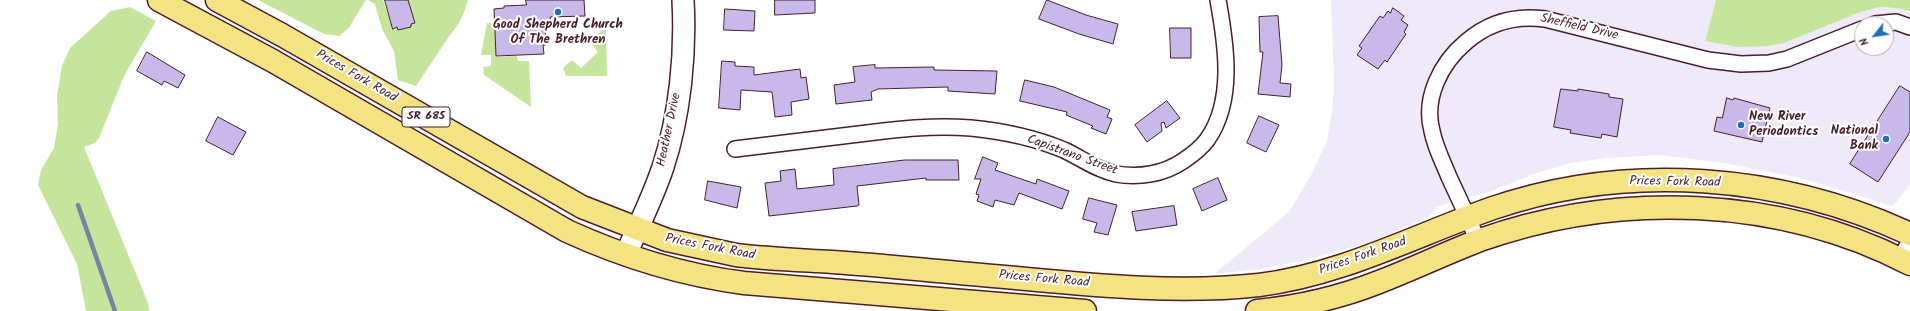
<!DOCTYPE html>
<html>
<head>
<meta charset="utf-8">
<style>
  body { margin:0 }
  #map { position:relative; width:1910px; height:311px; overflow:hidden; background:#fff; font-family:Kalam,sans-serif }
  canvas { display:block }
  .north { position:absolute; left:1854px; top:16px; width:40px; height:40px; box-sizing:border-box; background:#fff; border:1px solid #b7a5aa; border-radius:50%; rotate:240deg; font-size:11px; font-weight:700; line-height:16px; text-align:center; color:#4a1f2b }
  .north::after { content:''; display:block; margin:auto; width:14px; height:18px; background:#1f6fb2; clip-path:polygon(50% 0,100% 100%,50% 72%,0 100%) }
</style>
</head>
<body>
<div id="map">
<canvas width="1910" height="311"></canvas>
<div class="north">N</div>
</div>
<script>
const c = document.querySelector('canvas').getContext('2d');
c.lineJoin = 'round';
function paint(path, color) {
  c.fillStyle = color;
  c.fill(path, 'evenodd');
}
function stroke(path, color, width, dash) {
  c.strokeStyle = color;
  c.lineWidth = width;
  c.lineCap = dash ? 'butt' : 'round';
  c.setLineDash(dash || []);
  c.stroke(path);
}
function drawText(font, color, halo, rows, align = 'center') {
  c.font = font + ' Kalam,sans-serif';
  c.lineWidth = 4;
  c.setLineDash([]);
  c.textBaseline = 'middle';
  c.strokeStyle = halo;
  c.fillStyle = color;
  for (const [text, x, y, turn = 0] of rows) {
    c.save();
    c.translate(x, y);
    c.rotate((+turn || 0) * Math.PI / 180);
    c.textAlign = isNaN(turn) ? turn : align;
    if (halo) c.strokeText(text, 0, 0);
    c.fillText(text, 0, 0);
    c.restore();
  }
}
paint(new Path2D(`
  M 1331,0 L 1716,0 L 1705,41 L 1784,43 L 1858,13 L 1879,7 L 1896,8 L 1910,11 L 1910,185 L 1893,206 L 1800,178 L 1724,163 L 1660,155 L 1607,158 L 1570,163 L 1531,175 L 1492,191 L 1436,207 L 1429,217 L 1370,242 L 1302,261 L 1259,269 L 1214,274 L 1289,212 L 1311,175 L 1327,141 L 1332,112 L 1334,83 ZM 1862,24 L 1886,24 L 1886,48 L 1862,48 Z`), '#eeeaf9');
paint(new Path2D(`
  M 258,0 L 366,0 L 348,29 L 339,36 L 324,34 Z
  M 368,0 L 383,0 L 393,29 L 397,27 L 398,30 L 411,27 L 411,24 L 414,23 L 408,0 L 468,0 C 464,13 460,24 450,35 L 416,86 L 398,80 L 394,51 L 382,29 L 375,4 Z
  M 1716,0 L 1910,0 L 1910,11 L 1896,8 L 1879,7 L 1858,13 L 1784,43 L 1767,46 L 1739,47 L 1705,41 Z
  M 130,7 L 156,21 L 124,76 L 99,138 L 95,143 L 84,147 L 148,303 L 149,311 L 86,311 L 77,264 L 38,185 L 41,170 L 54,148 L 58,124 L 57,95 L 62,66 L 70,48 L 111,11 Z
  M 487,23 L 494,23 L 496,57 L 517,56 L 518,61 L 529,61 L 531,107 L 484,75 L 483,67 L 491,66 L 491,55 L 481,55 Z
  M 606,26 L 607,76 L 566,76 L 563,68 L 571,61 L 574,62 L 581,68 L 598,52 L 590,42 Z`), '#c5e59d');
stroke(new Path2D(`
  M 78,205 L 115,311`), '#7784a2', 4.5);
const building = new Path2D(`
  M 385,0 L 408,0 L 415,23 L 411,24 L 411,27 L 398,30 L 397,27 L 393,29 Z
  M 526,0 L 584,0 L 585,16 L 550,17 L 551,22 L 545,23 L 546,45 L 543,45 L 544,54 L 496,56 L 494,9 L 504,8 L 504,6 L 526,5 Z
  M 775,0 L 815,0 L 815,13 L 775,15 Z
  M 1047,0 L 1086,15 L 1118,24 L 1113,44 L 1079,34 L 1039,19 Z
  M 1393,8 L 1404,16 L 1401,20 L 1408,25 L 1404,32 L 1406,34 L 1387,62 L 1385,60 L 1378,69 L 1357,55 L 1362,48 L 1359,46 L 1380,16 L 1383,18 L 1388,11 L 1390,13 Z
  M 725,9 L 755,11 L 754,31 L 724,30 Z
  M 1278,16 L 1282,65 L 1280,83 L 1291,84 L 1290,97 L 1258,94 L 1263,52 L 1260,52 L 1259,17 Z
  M 1170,28 L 1191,28 L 1191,58 L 1171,58 Z
  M 147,52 L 185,75 L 178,88 L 164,81 L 162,85 L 137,71 Z
  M 722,61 L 735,62 L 735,66 L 754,67 L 754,75 L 800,69 L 801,78 L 806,77 L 809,99 L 791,102 L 792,115 L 775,117 L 772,92 L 741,90 L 740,110 L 719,108 Z
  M 875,65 L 875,68 L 934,67 L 934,70 L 997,71 L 995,94 L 948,91 L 948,87 L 878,89 L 871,92 L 872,100 L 836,104 L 834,85 L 855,82 L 853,67 Z
  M 1025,80 L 1054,87 L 1110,110 L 1107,117 L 1112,119 L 1106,134 L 1091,128 L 1093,126 L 1066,115 L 1067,112 L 1020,101 Z
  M 1900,86 L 1910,92 L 1910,132 L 1878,182 L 1850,164 Z
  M 1561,89 L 1578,91 L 1578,89 L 1609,94 L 1609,97 L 1623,99 L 1617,137 L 1602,134 L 1601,138 L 1570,133 L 1571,130 L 1554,127 Z
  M 1727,98 L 1733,100 L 1734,98 L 1770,108 L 1762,142 L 1714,131 L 1717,117 L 1722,118 Z
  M 1167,101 L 1180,118 L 1166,128 L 1164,122 L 1161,123 L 1162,131 L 1147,142 L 1135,125 Z
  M 1259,116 L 1279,125 L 1266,152 L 1247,143 Z
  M 218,117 L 246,132 L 233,155 L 206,141 Z
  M 983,157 L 998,163 L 995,170 L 1036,184 L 1037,179 L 1069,191 L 1062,209 L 1019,193 L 1014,205 L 995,200 L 993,207 L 977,201 L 979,195 L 976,194 L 981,179 L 975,179 Z
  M 905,160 L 958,160 L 959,180 L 926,180 L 926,178 L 857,186 L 859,205 L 857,206 L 769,216 L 765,183 L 781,181 L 780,171 L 795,169 L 797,189 L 834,185 L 833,169 Z
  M 1218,178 L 1227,200 L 1202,211 L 1193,189 Z
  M 708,181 L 741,187 L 737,208 L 705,200 Z
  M 1089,198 L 1117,205 L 1108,235 L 1094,232 L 1097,223 L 1083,219 Z
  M 1174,206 L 1177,225 L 1136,231 L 1132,212 Z`);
paint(building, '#c7b9ea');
stroke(building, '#4a1f2b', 1);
const street = new Path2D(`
  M 1875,24 L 1896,22 L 1910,27
  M 735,149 C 777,144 818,139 859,134 C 897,129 933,125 971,128 C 1002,131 1035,138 1064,150 C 1081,158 1097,170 1116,174 C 1139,178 1164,174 1183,161 C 1192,155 1201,148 1207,140 C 1235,101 1226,44 1218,0
  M 1478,241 C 1469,220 1459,198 1449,177 C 1443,162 1435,147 1432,131 C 1423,98 1441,63 1466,42 C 1489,22 1515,15 1545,19 L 1708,60 L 1741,64 L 1769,63 L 1787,59 L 1862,29`);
const secondary = new Path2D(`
  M 626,254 C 639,225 653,197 663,167 C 680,115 686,54 683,0
  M 1903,260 L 1910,247`);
const primary = new Path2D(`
  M 159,0 L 273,61 L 567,231 C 624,257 682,275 744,283 L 1085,311
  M 217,0 L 282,35 L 582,207 L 667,240 L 736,255 C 768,259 800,260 832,262 C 882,265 932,271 982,275 C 1074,283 1167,295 1259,285 C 1341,275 1416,235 1493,208 C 1628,162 1781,174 1910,234
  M 1257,311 C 1298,307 1341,297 1379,282 C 1413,269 1446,253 1480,240 C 1618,191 1779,196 1910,264`);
stroke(street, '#4a1f2b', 18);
stroke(secondary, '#4a1f2b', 24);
stroke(primary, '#4a1f2b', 25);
stroke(street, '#fff', 15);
stroke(secondary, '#fff', 21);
stroke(primary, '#f4e382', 22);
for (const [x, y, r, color] of [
  [558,12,4,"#1f6fb2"],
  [1741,125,4,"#1f6fb2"],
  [1886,139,4,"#1f6fb2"]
]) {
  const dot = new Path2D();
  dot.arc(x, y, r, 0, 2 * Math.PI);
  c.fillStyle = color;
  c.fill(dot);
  stroke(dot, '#fff', 1.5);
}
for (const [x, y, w] of [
  [426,117,48]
]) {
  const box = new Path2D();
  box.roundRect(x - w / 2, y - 10, w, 20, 3);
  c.fillStyle = '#fff';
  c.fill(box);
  stroke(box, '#4a1f2b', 1);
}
drawText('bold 12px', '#4a1f2b', null, [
  ["SR 685",426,117]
]);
drawText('bold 13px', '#4a1f2b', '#fff', [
  ["Good Shepherd Church",558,26],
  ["Of The Brethren",558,41],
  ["New River",1749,118,"left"],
  ["Periodontics",1749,133,"left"],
  ["National",1878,132,"right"],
  ["Bank",1878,147,"right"]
]);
drawText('13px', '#4a1f2b', '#fff', [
  ["Sheffield Drive",1579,28,13],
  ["Prices Fork Road",356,77,30],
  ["Heather Drive",670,130,-78],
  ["Capistrano Street",1072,156,20],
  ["Prices Fork Road",1675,183,1],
  ["Prices Fork Road",710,248,11],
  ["Prices Fork Road",1363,257,-19],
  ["Prices Fork Road",1044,280,5]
]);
</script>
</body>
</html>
